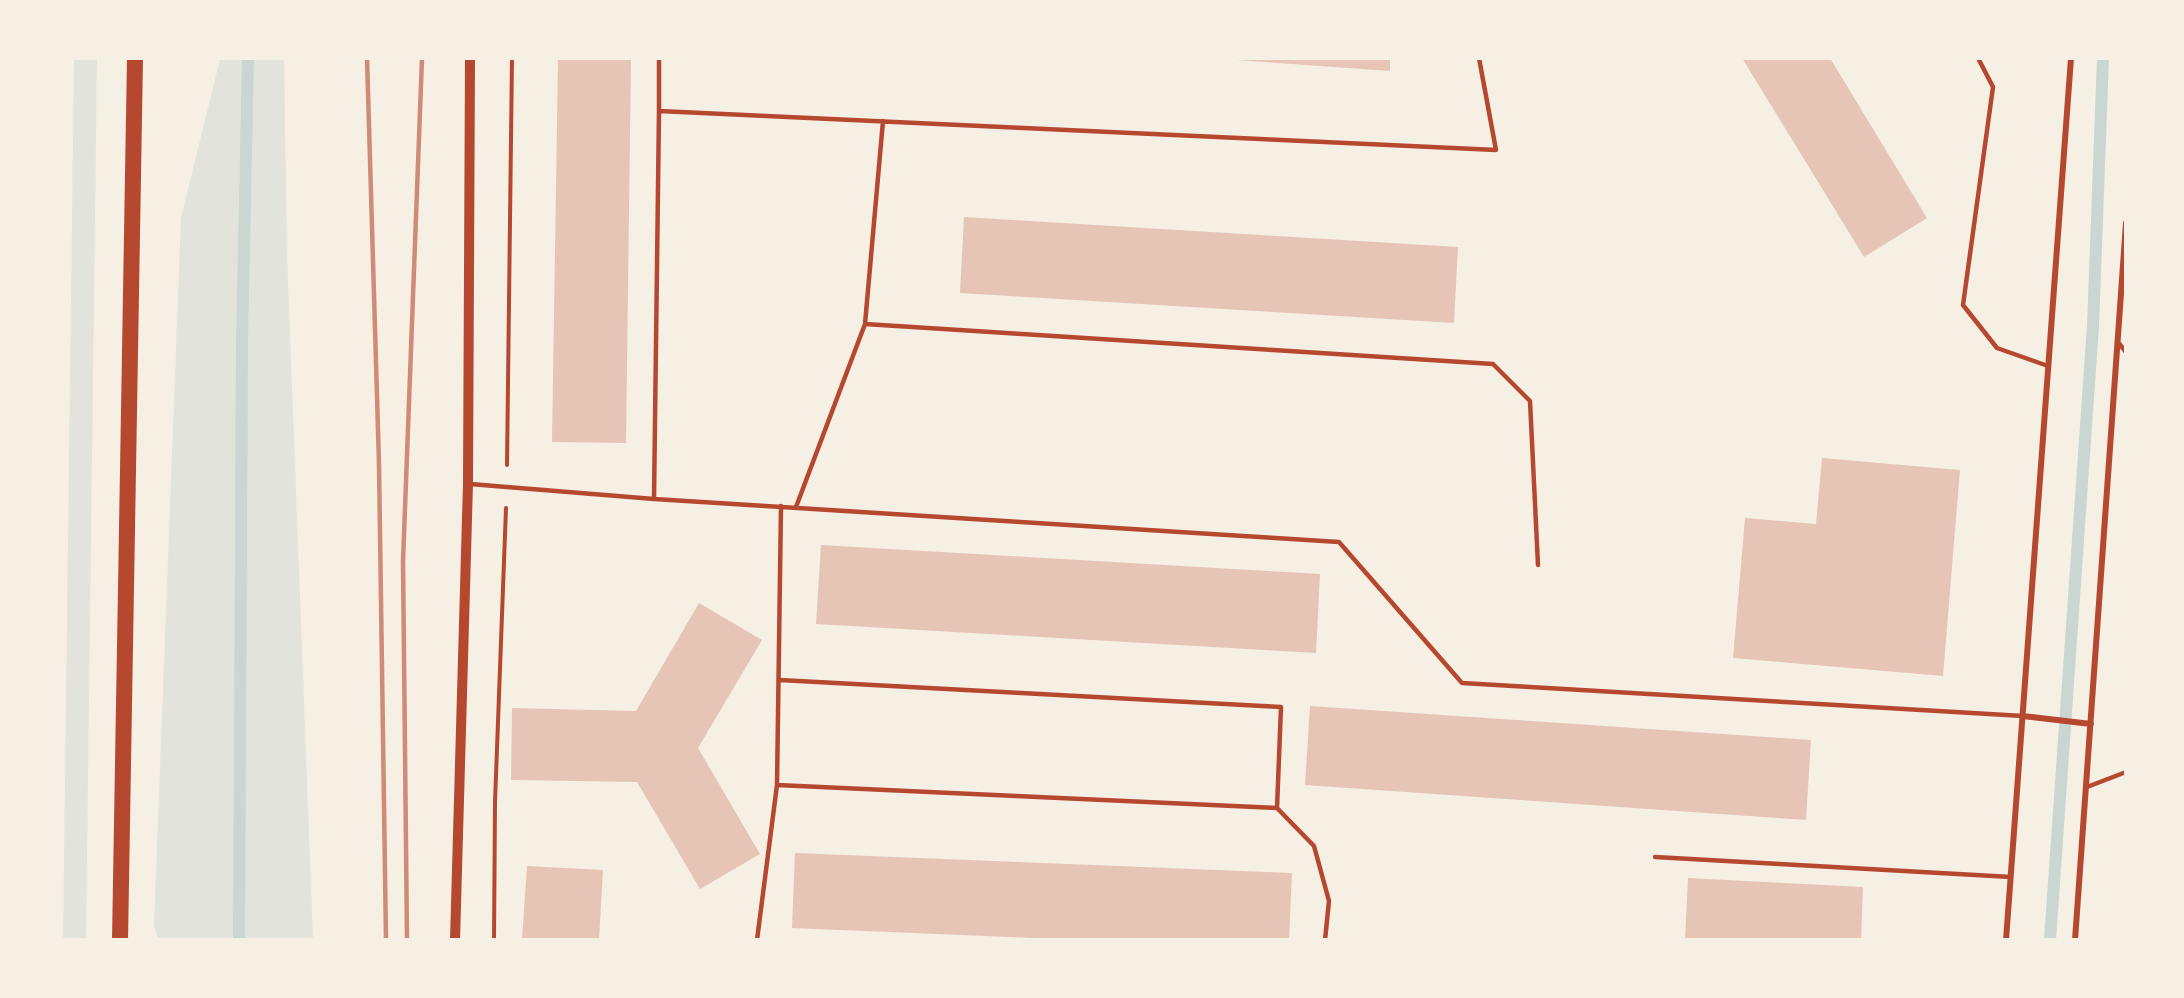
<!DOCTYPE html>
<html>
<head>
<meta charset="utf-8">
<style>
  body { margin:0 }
  #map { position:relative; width:2184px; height:998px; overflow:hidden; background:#f6efe4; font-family:Overpass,sans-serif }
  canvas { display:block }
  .frame { position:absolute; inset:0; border:60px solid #f6efe4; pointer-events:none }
</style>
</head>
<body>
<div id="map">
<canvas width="2184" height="998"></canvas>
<div class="frame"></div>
</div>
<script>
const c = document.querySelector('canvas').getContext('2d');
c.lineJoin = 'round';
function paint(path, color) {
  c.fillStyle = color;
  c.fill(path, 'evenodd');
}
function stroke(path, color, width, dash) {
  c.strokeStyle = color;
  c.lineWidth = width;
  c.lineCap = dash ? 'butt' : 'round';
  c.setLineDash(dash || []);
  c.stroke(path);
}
paint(new Path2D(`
  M 97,58 L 86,939 L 63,940 L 74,59 Z
  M 220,59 L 284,59 L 287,255 L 313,939 L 158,939 L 154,925 L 181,218 Z`), '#e2e4dc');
stroke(new Path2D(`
  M 239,940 L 242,342 L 248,58
  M 2050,940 L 2093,326 L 2103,58`), '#c9d6d2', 12);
paint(new Path2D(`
  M 558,58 L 631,58 L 626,443 L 552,442 Z
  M 1208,58 L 1390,58 L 1390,71 Z
  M 1742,58 L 1830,58 L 1927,218 L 1864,257 Z
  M 964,217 L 1458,247 L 1454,323 L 960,293 Z
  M 1822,458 L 1960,470 L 1943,676 L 1733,658 L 1745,518 L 1816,524 Z
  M 821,545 L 1320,574 L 1316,653 L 816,624 Z
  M 699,603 L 762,640 L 698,748 L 760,854 L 700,889 L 637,782 L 511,780 L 512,708 L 636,711 Z
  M 1310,706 L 1811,740 L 1806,820 L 1305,785 Z
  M 795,853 L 1292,873 L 1289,940 L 1082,940 L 792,928 Z
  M 527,866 L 603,870 L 599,940 L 522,940 Z
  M 1688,878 L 1863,887 L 1861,940 L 1685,940 Z`), '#e6c5b7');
stroke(new Path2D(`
  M 507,465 L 512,58
  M 494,940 L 495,802 L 506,508`), '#b5482f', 4);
stroke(new Path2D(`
  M 659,58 L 659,111 L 1496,150 L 1479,58
  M 1978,58 L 1993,87 L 1963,305 L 1997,348 L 2048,366
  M 865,324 L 1493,364 L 1530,401 L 1538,565
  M 2117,341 L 2126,352
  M 470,484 L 654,499 L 1339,542 L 1462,683 L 2023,716
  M 654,499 L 659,111
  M 796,507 L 865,324 L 883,121
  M 777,785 L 1277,808 L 1281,707 L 780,680
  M 2087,787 L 2126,772
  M 1277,808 L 1314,846 L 1329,901 L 1325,940
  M 1655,857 L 2011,877
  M 757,940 L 777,785 L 781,506`), '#b5482f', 4.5);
stroke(new Path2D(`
  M 2023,716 L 2091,724
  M 2006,940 L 2071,58
  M 2075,940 L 2126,223`), '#b5482f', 6);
stroke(new Path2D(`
  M 455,940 L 468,483 L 470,58`), '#b5482f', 10);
stroke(new Path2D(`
  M 120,940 L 135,58`), '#b5482f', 16);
stroke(new Path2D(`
  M 367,58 L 379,464 L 386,940
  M 407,940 L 403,561 L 422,58`), '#cf8b77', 4.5);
</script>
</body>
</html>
